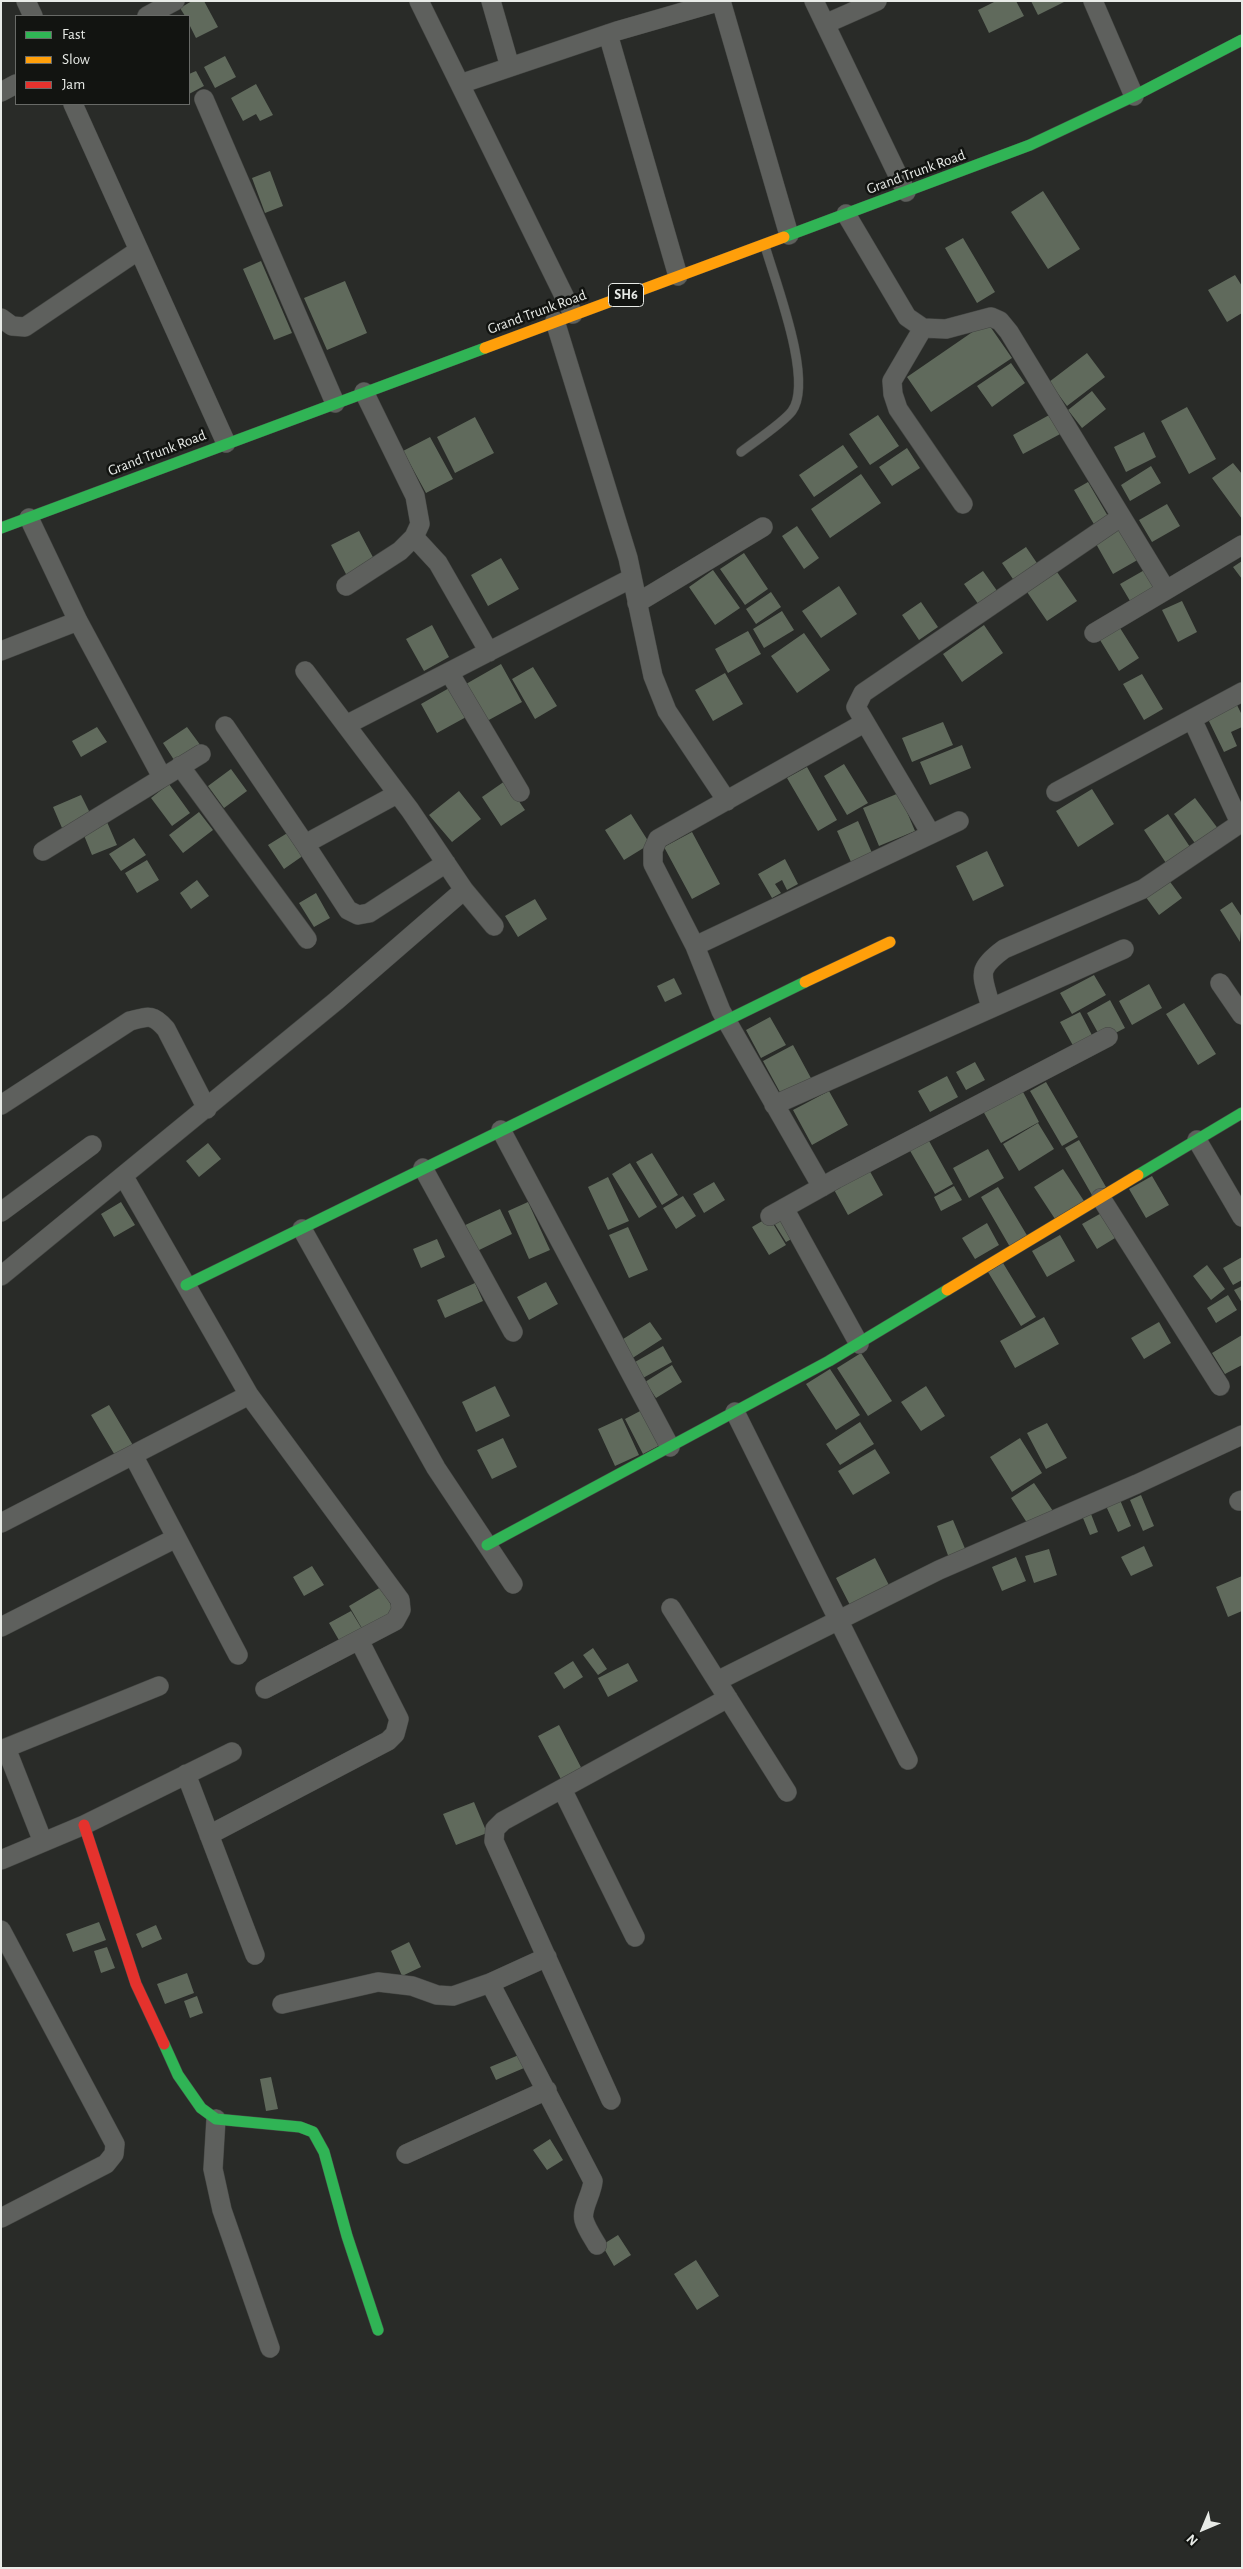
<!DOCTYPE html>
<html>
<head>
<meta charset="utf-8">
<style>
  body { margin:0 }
  #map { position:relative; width:1243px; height:2569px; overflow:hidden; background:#292b28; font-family:"Alegreya Sans",sans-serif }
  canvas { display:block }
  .frame { position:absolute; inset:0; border:2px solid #e8ebe7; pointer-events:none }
  .legend { position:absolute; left:15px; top:15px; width:175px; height:90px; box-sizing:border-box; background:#121411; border:1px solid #686a67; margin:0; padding:6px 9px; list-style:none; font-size:15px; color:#e8ebe7 }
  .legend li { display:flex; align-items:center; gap:10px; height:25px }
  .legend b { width:25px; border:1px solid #686a67 }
  .north { position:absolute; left:1178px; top:2504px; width:50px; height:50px; -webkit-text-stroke:4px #121411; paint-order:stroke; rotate:225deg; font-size:14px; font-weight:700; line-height:20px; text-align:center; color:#e8ebe7 }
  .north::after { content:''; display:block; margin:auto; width:18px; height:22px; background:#e8ebe7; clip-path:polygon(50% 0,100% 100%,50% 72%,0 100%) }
</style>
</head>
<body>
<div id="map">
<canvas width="1243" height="2569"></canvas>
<div class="frame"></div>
<ul class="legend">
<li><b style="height:6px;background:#30b455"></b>Fast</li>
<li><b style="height:6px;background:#ff9f0a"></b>Slow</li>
<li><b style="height:6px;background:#e5322d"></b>Jam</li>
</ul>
<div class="north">N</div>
</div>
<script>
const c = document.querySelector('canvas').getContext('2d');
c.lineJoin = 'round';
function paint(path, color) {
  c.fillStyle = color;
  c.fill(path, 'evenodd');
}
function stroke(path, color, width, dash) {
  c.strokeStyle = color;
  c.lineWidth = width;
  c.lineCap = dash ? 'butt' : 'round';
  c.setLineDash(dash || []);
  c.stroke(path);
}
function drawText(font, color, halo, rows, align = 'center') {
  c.font = font + ' "Alegreya Sans",sans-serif';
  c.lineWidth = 5;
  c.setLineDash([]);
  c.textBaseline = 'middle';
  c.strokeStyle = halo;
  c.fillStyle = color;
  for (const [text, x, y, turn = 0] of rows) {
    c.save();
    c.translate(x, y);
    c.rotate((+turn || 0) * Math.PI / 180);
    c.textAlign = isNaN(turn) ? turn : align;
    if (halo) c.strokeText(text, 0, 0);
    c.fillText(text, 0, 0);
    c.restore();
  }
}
paint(new Path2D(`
  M 192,1 L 204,1 L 218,27 L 196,38 L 189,24 L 189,16 L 185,16 L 180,8 Z
  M 996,1 L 1016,1 L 1024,16 L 989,33 L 978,10 Z
  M 1031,1 L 1066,1 L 1038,15 Z
  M 225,56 L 236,77 L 215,88 L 204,67 Z
  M 196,71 L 204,86 L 189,94 L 189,74 Z
  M 256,84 L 273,115 L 260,121 L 256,114 L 243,121 L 231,98 Z
  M 270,171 L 283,206 L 265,213 L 252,178 Z
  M 1043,191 L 1080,249 L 1048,269 L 1011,212 Z
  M 963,238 L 995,292 L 977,303 L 945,248 Z
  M 261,261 L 292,333 L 274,340 L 243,269 Z
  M 1235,275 L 1242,286 L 1242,313 L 1227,322 L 1208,290 Z
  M 345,281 L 367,333 L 327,350 L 304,298 Z
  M 987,322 L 1012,358 L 931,412 L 907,377 Z
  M 1087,353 L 1105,377 L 1067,406 L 1049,382 Z
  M 1011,363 L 1025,383 L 992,407 L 977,386 Z
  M 1092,391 L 1106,409 L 1082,428 L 1068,410 Z
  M 1187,407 L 1216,459 L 1189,474 L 1161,421 Z
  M 1051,414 L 1062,433 L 1023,454 L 1013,435 Z
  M 878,415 L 899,446 L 870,465 L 849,434 Z
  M 475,417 L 494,453 L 455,473 L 437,437 Z
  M 1144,432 L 1156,457 L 1126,472 L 1114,447 Z
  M 430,437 L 453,479 L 426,493 L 403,451 Z
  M 843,445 L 858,467 L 814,497 L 799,475 Z
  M 907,448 L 920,468 L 892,486 L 879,467 Z
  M 1233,463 L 1242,474 L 1242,519 L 1212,478 Z
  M 1151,466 L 1161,483 L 1130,501 L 1121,485 Z
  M 861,474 L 881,503 L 830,538 L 811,509 Z
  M 1088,482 L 1109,518 L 1095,526 L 1074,490 Z
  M 1167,504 L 1180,526 L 1152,542 L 1139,520 Z
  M 797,526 L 819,558 L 804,569 L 782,536 Z
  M 1123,526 L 1141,558 L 1113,574 L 1095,542 Z
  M 359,531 L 375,561 L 347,576 L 331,545 Z
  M 1026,547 L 1041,569 L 1017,585 L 1002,563 Z
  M 744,553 L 768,589 L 745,605 L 720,569 Z
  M 501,558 L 519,589 L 488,606 L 471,575 Z
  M 1242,561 L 1242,579 L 1233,567 Z
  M 1148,568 L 1160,591 L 1133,606 L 1120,584 Z
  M 1055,569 L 1077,601 L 1047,621 L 1025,589 Z
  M 713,570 L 740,608 L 715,625 L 689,587 Z
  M 983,571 L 1000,595 L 981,608 L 964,584 Z
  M 839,586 L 857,614 L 821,638 L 802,611 Z
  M 771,592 L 781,607 L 756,624 L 746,609 Z
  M 1182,601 L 1197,632 L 1178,642 L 1162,610 Z
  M 921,602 L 938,627 L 919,640 L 902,615 Z
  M 782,611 L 794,630 L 764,648 L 753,629 Z
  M 432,625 L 449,657 L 424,671 L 406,639 Z
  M 984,625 L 1003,653 L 962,682 L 943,654 Z
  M 1120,628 L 1139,658 L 1119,671 L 1100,640 Z
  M 748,631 L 761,654 L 728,673 L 715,649 Z
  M 804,633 L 830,670 L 797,693 L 771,656 Z
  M 501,664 L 522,702 L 487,721 L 466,684 Z
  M 533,667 L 557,706 L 535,719 L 512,679 Z
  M 725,673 L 743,704 L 713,721 L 695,690 Z
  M 1142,674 L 1163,709 L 1144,720 L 1123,684 Z
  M 451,687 L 468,716 L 437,733 L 421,704 Z
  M 1236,703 L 1242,715 L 1242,727 L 1231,732 L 1237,746 L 1224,752 L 1207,717 Z
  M 943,722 L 953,745 L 912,762 L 902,738 Z
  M 97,727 L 107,742 L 81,757 L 72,741 Z
  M 187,727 L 201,746 L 176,763 L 163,743 Z
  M 962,745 L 971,768 L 930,785 L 920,762 Z
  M 844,764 L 868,803 L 847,815 L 824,776 Z
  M 807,767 L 837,820 L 818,831 L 787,778 Z
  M 231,769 L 247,791 L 224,808 L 208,786 Z
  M 505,781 L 525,810 L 501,826 L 482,797 Z
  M 169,784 L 190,813 L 172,826 L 151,798 Z
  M 1092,789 L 1114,824 L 1078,847 L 1056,811 Z
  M 459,791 L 481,819 L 452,842 L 429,815 Z
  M 899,793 L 915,831 L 879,846 L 863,808 Z
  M 81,795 L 91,815 L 62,828 L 53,807 Z
  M 1195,798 L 1219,830 L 1197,846 L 1174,814 Z
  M 199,812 L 213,830 L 183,853 L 169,835 Z
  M 631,814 L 650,844 L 624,860 L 605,830 Z
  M 1168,814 L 1192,850 L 1168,866 L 1144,830 Z
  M 858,821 L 872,853 L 851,862 L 837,831 Z
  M 107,822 L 117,845 L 92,855 L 83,833 Z
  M 289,832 L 304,855 L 284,869 L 268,845 Z
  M 692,832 L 720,884 L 692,899 L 664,847 Z
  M 134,838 L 146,855 L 121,871 L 109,854 Z
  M 987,851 L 1004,886 L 973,901 L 956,866 Z
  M 785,859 L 798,884 L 787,890 L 782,880 L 775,884 L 781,893 L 772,898 L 758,874 Z
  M 147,860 L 159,880 L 137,893 L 125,873 Z
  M 1168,879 L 1182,898 L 1159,915 L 1145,896 Z
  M 197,880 L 209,896 L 191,909 L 180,893 Z
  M 316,893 L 330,918 L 314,927 L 299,903 Z
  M 535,899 L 547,919 L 518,937 L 505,916 Z
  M 1232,902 L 1242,917 L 1240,942 L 1220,910 Z
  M 1094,975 L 1106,995 L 1072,1014 L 1060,993 Z
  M 674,978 L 682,994 L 665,1002 L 657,986 Z
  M 1149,984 L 1162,1008 L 1132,1025 L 1119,1001 Z
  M 1110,1000 L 1125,1028 L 1102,1040 L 1087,1013 Z
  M 1184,1003 L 1216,1054 L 1198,1065 L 1166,1014 Z
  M 1080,1012 L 1095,1041 L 1076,1051 L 1060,1022 Z
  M 770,1017 L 786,1045 L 761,1058 L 746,1030 Z
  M 793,1045 L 812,1080 L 782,1096 L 763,1061 Z
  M 975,1062 L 985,1080 L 966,1090 L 956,1072 Z
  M 947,1076 L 958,1097 L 930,1112 L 918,1091 Z
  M 1046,1082 L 1078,1137 L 1062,1146 L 1030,1091 Z
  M 1022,1090 L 1039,1122 L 1001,1143 L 983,1111 Z
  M 829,1091 L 848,1125 L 812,1145 L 793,1110 Z
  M 1038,1123 L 1054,1149 L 1019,1171 L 1003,1144 Z
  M 928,1139 L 953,1184 L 935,1194 L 909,1149 Z
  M 1079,1140 L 1106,1187 L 1092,1195 L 1065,1148 Z
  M 208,1143 L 221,1159 L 199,1177 L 186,1161 Z
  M 988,1149 L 1004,1178 L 969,1198 L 953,1168 Z
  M 652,1153 L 678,1195 L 662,1205 L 636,1162 Z
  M 630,1163 L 657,1207 L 639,1218 L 612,1174 Z
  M 867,1166 L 883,1195 L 848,1215 L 832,1186 Z
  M 1063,1169 L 1084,1201 L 1055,1219 L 1034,1187 Z
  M 1152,1176 L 1169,1205 L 1146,1218 L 1129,1189 Z
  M 608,1177 L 629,1221 L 608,1230 L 588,1187 Z
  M 714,1182 L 725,1200 L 704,1213 L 693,1194 Z
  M 954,1186 L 962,1200 L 941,1211 L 934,1197 Z
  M 998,1187 L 1028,1237 L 1010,1247 L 981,1197 Z
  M 683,1196 L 696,1216 L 676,1229 L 663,1208 Z
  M 121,1202 L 135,1225 L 114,1237 L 101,1214 Z
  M 528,1202 L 550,1250 L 529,1259 L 508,1211 Z
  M 500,1209 L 512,1234 L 473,1253 L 461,1227 Z
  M 1105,1211 L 1120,1235 L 1097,1249 L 1082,1224 Z
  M 783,1213 L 797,1236 L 786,1242 L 772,1220 Z
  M 769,1217 L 786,1245 L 769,1255 L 752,1227 Z
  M 987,1223 L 999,1245 L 975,1259 L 962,1238 Z
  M 628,1227 L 648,1270 L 629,1278 L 609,1235 Z
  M 1060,1235 L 1075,1261 L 1047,1277 L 1032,1251 Z
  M 437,1239 L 445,1257 L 421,1268 L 413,1249 Z
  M 1242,1257 L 1242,1280 L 1233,1285 L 1223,1268 Z
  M 1003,1263 L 1036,1317 L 1021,1326 L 988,1272 Z
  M 1207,1265 L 1225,1289 L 1211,1300 L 1193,1276 Z
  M 546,1282 L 558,1304 L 529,1320 L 517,1297 Z
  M 475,1283 L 483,1301 L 445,1318 L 437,1300 Z
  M 1242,1286 L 1242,1303 L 1234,1290 Z
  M 1228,1295 L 1237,1310 L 1216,1323 L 1207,1308 Z
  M 1044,1317 L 1059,1344 L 1015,1368 L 1000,1341 Z
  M 650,1322 L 662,1339 L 631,1359 L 620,1341 Z
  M 1159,1322 L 1171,1343 L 1144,1359 L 1131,1338 Z
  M 1242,1335 L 1242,1365 L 1225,1374 L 1212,1353 Z
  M 663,1346 L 672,1362 L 643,1378 L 635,1362 Z
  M 861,1353 L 892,1401 L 868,1416 L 837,1368 Z
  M 672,1365 L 682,1382 L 656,1398 L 645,1382 Z
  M 830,1369 L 860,1415 L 836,1430 L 806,1384 Z
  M 495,1386 L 510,1416 L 476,1432 L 462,1402 Z
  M 926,1386 L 945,1416 L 921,1431 L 901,1402 Z
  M 109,1405 L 134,1447 L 116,1457 L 91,1415 Z
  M 642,1410 L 660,1445 L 643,1454 L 625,1419 Z
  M 622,1418 L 639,1455 L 615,1466 L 598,1429 Z
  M 860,1422 L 874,1444 L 840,1465 L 826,1444 Z
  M 1047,1423 L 1067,1458 L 1046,1469 L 1027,1433 Z
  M 503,1438 L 517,1467 L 492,1479 L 477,1450 Z
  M 1020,1438 L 1042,1473 L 1012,1492 L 990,1457 Z
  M 875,1449 L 890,1473 L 853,1495 L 838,1471 Z
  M 1034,1483 L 1055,1514 L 1031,1529 L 1011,1498 Z
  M 1141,1495 L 1154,1526 L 1143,1531 L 1130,1500 Z
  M 1120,1500 L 1131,1526 L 1118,1532 L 1106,1506 Z
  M 1091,1514 L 1098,1532 L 1090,1535 L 1083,1518 Z
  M 953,1520 L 966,1551 L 949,1558 L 937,1526 Z
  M 1144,1546 L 1153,1566 L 1131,1576 L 1121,1557 Z
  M 1049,1549 L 1057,1575 L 1034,1583 L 1025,1556 Z
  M 1016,1557 L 1026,1581 L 1002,1591 L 992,1567 Z
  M 875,1558 L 891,1589 L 852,1609 L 836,1578 Z
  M 312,1566 L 324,1585 L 304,1596 L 293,1577 Z
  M 1242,1576 L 1242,1611 L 1228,1617 L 1216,1587 Z
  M 381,1587 L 395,1612 L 363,1630 L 349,1606 Z
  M 351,1611 L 362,1629 L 340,1642 L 329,1623 Z
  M 593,1648 L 607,1669 L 598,1675 L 583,1655 Z
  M 573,1661 L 583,1677 L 564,1689 L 554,1673 Z
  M 628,1663 L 638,1681 L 608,1697 L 598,1678 Z
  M 559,1725 L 584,1773 L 563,1783 L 538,1736 Z
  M 474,1802 L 487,1833 L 456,1845 L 443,1814 Z
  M 99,1922 L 106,1940 L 73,1952 L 66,1934 Z
  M 156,1925 L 162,1939 L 142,1948 L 136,1934 Z
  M 409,1942 L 421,1967 L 402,1976 L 391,1951 Z
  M 107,1947 L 115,1968 L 101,1973 L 94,1951 Z
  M 187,1973 L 194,1993 L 165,2004 L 157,1984 Z
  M 197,1996 L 203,2013 L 190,2018 L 184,2001 Z
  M 526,2052 L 531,2065 L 496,2080 L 490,2067 Z
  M 271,2077 L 278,2109 L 266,2111 L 260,2079 Z
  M 550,2139 L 563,2160 L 547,2170 L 533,2150 Z
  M 618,2235 L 631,2255 L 614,2266 L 602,2245 Z
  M 696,2260 L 719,2296 L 697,2310 L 674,2274 Z`), '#606a5c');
const lane = new Path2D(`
  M 741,452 C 754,442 783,423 792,411 C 814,381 775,281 765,246`);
const street = new Path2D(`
  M 26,1 L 33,16
  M 419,1 L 573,314
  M 491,1 L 510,67
  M 721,1 L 789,235
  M 814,1 L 906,192
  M 1093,1 L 1134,96
  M 147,16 L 175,1
  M 825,24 L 877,1
  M 608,34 L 678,276
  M 460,84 L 617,31 L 721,1
  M 1,92 L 16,84
  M 204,99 L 335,403
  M 73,104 L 226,443
  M 846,214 L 907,317 L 923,328 L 946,329 L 991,317 L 1000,321 L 1009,332 L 1166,590
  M 1,318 L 12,326 L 25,327 L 139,250
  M 555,321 L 628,558 L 653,676 L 667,711 L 727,801
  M 923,328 L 892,381 L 893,394 L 898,409 L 963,504
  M 29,518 L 78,621 L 162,777
  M 414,537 L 438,563 L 489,652
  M 346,586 L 400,551 L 414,537 L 420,524 L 415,496 L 364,392
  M 637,603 L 763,527
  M 1094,633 L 1242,545
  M 1,651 L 78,621
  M 305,671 L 410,810 L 464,890 L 494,926
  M 449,672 L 520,792
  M 1192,719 L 1240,823
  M 346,725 L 632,578
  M 225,726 L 305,844 L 348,910 L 358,915 L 369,913 L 446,863
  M 180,766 L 307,939
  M 1056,792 L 1242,692
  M 931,834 L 856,707 L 863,693 L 1121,517
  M 305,844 L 397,794
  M 43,851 L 201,754
  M 695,946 L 959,821
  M 1220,983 L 1242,1015
  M 991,1008 C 983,975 974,971 1004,949 L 1143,889 L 1242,822
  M 1,1105 L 130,1021 C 149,1016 153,1014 166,1029 L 207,1109
  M 774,1105 L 1124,949
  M 501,1130 L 670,1447
  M 1197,1140 L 1242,1217
  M 423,1168 L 513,1332
  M 124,1177 L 249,1395 L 400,1600 L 401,1610 L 395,1621 L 265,1689
  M 822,1187 L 721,1011 L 695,946 L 653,864 L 653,850 L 658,839 L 864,723
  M 1101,1198 L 1220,1386
  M 784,1208 L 859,1344
  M 1,1212 L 92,1145
  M 770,1216 L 836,1179 L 1108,1037
  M 302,1229 L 436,1468 L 513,1584
  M 1,1276 L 336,1001 L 464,890
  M 735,1412 L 908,1760
  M 133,1455 L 238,1655
  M 1239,1501 L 1242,1500
  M 1,1523 L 249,1395
  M 671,1608 L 787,1792
  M 1,1627 L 176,1538
  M 717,1681 L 939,1570 L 1137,1484 L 1242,1435
  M 6,1748 L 43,1842
  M 1,1750 L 159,1686
  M 186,1774 L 255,1955
  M 562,1789 L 635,1937
  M 209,1835 L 388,1741 L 395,1734 L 399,1719 L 359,1640
  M 1,1860 L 84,1825 L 232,1752
  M 1,1930 L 115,2144 L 114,2154 L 106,2164 L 1,2218
  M 490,1983 L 593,2181 C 592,2194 581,2209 584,2220 C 586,2228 593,2238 597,2245
  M 282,2004 L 378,1982 L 412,1986 L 437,1995 L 453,1996 L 490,1983 L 547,1957
  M 611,2100 L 494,1841 L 495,1829 L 503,1821 L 728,1698
  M 216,2119 L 213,2169 L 222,2210 L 270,2348
  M 406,2154 L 547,2090`);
const fast = new Path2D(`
  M 784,237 L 1030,145 L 1134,96 L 1242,40
  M 1,528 L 485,348
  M 1138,1175 L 1242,1113
  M 186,1285 L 805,982
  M 487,1545 L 829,1361 L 947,1290
  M 164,2044 L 178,2075 L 201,2108 L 216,2119 L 300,2127 L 313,2132 L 324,2152 L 347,2236 L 378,2330`);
const slow = new Path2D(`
  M 485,348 L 784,237
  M 805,982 L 890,942
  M 947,1290 L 1138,1175`);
const jam = new Path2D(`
  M 84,1825 L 136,1984 L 164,2044`);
stroke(lane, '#454744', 10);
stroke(street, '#454744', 20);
stroke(fast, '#454744', 12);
stroke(slow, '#454744', 12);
stroke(jam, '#454744', 12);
stroke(lane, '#5e605d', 9);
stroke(street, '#5e605d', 19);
stroke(fast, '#30b455', 11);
stroke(slow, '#ff9f0a', 11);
stroke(jam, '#e5322d', 11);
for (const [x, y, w] of [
  [626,295,35]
]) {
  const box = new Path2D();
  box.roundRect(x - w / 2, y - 11.5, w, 23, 4);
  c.fillStyle = '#121411';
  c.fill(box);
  stroke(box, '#e8ebe7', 1);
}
drawText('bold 14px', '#e8ebe7', null, [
  ["SH6",626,295]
]);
drawText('15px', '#e8ebe7', '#121411', [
  ["Grand Trunk Road",916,172,-20],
  ["Grand Trunk Road",537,312,-20],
  ["Grand Trunk Road",157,453,-21]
]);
</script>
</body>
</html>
